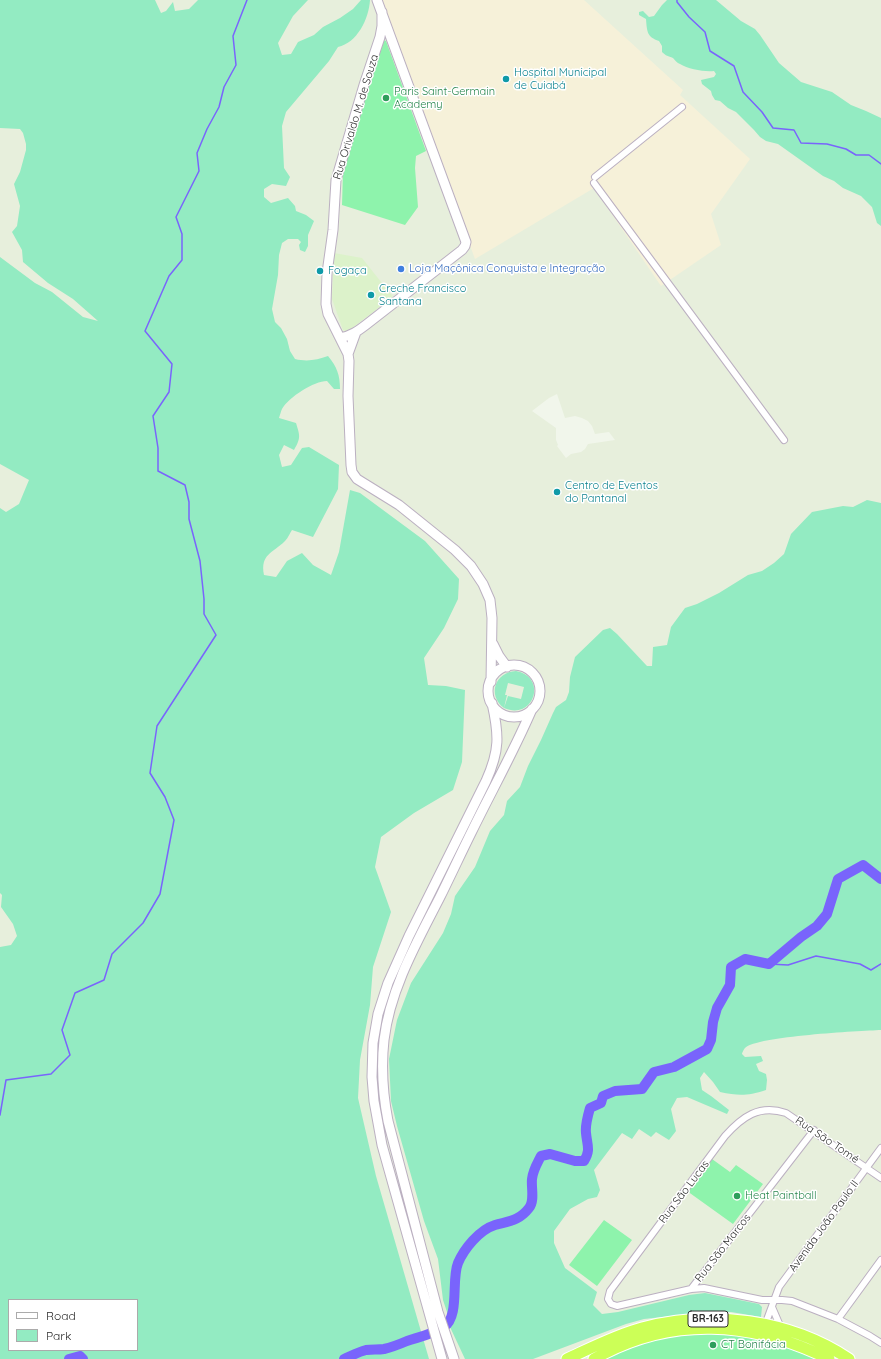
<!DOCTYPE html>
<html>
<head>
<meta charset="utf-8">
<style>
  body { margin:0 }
  #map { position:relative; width:881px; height:1359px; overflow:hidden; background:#e7efdc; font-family:Quicksand,sans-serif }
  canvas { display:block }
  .legend { position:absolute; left:8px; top:1299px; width:130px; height:52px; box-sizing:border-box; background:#fff; border:1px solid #ababab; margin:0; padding:5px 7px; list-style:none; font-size:12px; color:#2c2c2c }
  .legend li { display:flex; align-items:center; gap:8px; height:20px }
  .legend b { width:20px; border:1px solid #ababab }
</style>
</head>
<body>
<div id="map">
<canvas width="881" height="1359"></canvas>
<ul class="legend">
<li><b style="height:5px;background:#fff"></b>Road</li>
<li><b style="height:11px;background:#93ebc2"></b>Park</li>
</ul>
</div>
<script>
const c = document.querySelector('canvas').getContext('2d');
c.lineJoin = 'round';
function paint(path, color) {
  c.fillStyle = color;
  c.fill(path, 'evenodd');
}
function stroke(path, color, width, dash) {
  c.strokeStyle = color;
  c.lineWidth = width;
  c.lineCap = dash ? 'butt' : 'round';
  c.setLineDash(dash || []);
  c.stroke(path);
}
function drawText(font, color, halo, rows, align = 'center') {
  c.font = font + ' Quicksand,sans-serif';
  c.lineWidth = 3;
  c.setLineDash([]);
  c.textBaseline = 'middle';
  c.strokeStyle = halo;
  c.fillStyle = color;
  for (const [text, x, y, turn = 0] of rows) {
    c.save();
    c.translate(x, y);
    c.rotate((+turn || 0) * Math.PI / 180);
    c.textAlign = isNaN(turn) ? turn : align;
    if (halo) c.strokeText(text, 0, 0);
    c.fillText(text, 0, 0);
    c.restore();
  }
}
paint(new Path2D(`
  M 334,253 L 362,258 L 393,297 L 347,332 L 343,330 L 332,299 Z`), '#dcf2ca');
paint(new Path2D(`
  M 378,0 L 584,0 L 683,90 L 680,95 L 750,159 L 711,214 L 721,245 L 661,286 L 594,188 L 475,259 Z`), '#f6f1d9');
paint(new Path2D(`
  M 0,0 L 155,0 L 161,13 L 166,11 L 173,2 L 175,11 L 189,9 L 198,0 L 308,0 L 293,16 L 278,43 L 282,55 L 291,54 L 298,42 L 314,35 L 323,27 L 340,18 L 353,9 L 361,0 L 370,0 C 369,19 357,43 338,47 L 329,61 L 286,112 L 282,126 L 284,168 L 290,177 L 286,186 L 272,184 L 264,189 L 264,197 L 271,203 L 288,198 L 295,206 L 296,211 L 306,215 L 314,221 L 308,235 L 308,246 L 305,252 L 300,250 L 299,245 L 301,242 L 298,239 L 288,239 L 282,243 L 279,255 L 278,275 L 272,309 L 275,322 L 281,328 L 287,339 L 290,351 L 295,359 C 307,362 317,360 328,356 C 337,367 340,375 340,389 L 334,389 L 327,381 C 314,381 289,397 282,409 C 281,411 280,415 279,418 L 296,423 C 300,436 301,438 294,450 L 284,445 L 279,455 L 282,467 L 291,465 L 302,448 L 309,447 L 339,465 L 338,489 L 313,537 L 292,530 C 290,533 288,538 285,541 C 273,553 260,554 264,575 L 276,577 L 287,561 L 302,553 L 313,565 L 331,575 L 339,552 L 350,490 L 360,493 L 425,541 L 459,579 L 458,599 L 444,628 L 424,658 L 428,685 L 446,686 L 465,690 L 462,762 L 453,790 L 414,813 L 381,837 L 375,867 L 391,912 L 373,967 L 370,1005 L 360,1060 L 358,1098 L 376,1176 L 429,1359 L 0,1359 L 0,947 L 11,945 L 17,936 L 13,924 L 1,907 L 2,895 L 0,893 L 0,508 L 6,512 L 19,504 L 29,480 L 0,464 L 0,257 L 35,283 L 52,292 L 83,317 L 98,321 L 73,299 L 48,283 L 23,262 L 22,250 L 12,232 L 17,226 L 20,206 L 14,184 L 20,172 L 26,150 L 26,144 L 23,133 L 20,129 L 0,128 ZM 9,1300 L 137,1300 L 137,1350 L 9,1350 Z
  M 667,0 L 716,0 L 741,21 L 755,29 L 760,35 L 779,63 L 801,82 L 832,92 L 851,105 L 866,111 L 881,118 L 881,226 L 877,223 L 872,207 L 861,196 L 843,188 L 834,181 L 823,176 L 778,144 L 766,141 L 760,137 L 754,130 L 736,112 L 728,108 L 720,101 L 715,100 L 712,95 L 711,91 L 702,84 L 701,80 L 714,77 L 716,74 L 714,71 C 704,72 688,69 680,64 C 677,63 675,60 673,58 C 668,56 666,56 662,52 L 662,46 L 659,41 C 647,37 647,32 646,19 L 639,15 L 639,12 L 643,11 L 649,17 L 654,16 L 662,5 Z
  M 867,500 L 881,503 L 881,1030 C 859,1031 757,1036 745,1048 C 744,1049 742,1053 742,1054 L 745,1057 L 761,1056 L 763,1061 L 756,1064 L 759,1071 L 766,1074 L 767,1080 L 766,1090 C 747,1096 739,1096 720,1092 L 713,1082 L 704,1072 L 700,1078 L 702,1090 L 711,1096 L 729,1110 L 727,1114 L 687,1097 L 677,1098 L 671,1109 L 676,1131 L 669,1140 L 656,1132 L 651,1137 L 639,1129 L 632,1139 L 622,1133 L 594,1170 L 600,1190 L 597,1197 L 588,1199 L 570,1209 L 554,1231 L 554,1243 L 565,1268 L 597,1292 L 593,1305 L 602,1314 L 618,1312 L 689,1295 L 705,1293 L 759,1304 L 762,1307 L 761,1317 L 731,1312 L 709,1312 L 644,1319 L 626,1324 L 533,1359 L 465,1359 L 450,1327 L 448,1315 L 443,1300 L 438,1259 L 424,1221 L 397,1126 L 391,1101 L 389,1059 L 397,1020 L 411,983 L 443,933 L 451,914 L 455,896 L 475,867 L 490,831 L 504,815 L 507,801 L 520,787 L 528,766 L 541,740 L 553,713 L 556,707 L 566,700 L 569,692 L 570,677 L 575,657 L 603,630 L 610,628 L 617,634 L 647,666 L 652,666 L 653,647 L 667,645 L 671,627 L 685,608 L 697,604 L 719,593 L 748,575 L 762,571 L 774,563 L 784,554 L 791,534 L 812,512 L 843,506 L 853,507 Z
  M 516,671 C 548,677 534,721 504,708 L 508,696 L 521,699 L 524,687 L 508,683 L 505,695 L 507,695 L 504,708 C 487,695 495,672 516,671 Z`), '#93ebc2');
paint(new Path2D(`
  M 384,40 L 386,41 L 426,151 L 416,156 L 415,168 L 418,207 L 405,225 L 342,205 L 343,172 L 380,46 Z
  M 712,1159 L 730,1172 L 736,1165 L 763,1184 L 733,1224 L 687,1191 Z
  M 604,1220 L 632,1240 L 597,1286 L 569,1265 Z
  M 700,1331 L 759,1336 L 825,1359 L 601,1359 L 661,1337 Z`), '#8ef3ac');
paint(new Path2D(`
  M 557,394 L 565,418 L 575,416 L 582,418 L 588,421 L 592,426 L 595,434 L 609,432 L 615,440 L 588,444 L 585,449 L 581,452 L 571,454 L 566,458 L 557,446 L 558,445 L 556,440 L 556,428 L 532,411 L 549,398 Z`), '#f1f6eb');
stroke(new Path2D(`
  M 677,0 L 677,2 L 689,17 L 705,32 L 710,51 L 734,66 L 743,92 L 762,112 L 773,128 L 794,130 L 801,143 L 827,144 L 846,149 L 856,155 L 869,155 L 881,164
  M 769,964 L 788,965 L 816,956 L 860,964 L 871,970 L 881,964
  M 0,1115 L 6,1080 L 51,1074 L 70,1055 L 62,1030 L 75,993 L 104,980 L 112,954 L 143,923 L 160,894 L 174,820 L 165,797 L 150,773 L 157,726 L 216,635 L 204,614 L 204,599 L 200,561 L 189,519 L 189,502 L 185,485 L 158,471 L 158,448 L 153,416 L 169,392 L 172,364 L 145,331 L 169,276 L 182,260 L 182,234 L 176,217 L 199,171 L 197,153 L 207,129 L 219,107 L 224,87 L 236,65 L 233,36 L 247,0`), '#7964fc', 1.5);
stroke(new Path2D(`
  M 69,1359 L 80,1356 L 83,1359
  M 344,1359 C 351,1356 358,1352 366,1350 C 372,1349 378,1350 384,1349 C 393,1347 400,1344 407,1341 C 419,1337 433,1334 444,1327 C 460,1316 451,1280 458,1263 C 464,1249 479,1230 495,1225 C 509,1221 519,1221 529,1208 C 535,1201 531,1187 532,1179 C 533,1170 537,1164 541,1156 L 550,1154 L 575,1161 L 584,1161 C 591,1150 587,1145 586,1133 C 585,1125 588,1115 590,1108 L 601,1103 L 603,1096 L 615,1091 L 642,1089 L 654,1072 L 674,1067 L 707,1049 L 711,1040 L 713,1022 L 717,1008 L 730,985 L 731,967 L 745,959 L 769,964 L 801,937 L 817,926 L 827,914 L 838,879 L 863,865 L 881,879`), '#7964fc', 10);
const street = new Path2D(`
  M 595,177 L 682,107
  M 594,183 L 784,440
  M 881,1178 L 786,1113 C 759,1104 742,1117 725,1136 L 610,1291 L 608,1299 L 611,1304 L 617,1306 L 691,1289 L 704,1288 L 762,1300 L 782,1300 L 792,1301 L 838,1319 L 870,1336 L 881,1343
  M 691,1289 L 814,1130
  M 772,1307 L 781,1328
  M 838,1319 L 881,1260
  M 765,1325 L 779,1287 L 881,1148`);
const secondary = new Path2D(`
  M 382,12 L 382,26 L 380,37 L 364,85 L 336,180 L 333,230 L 327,273 L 326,304 L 328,314 L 348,354 L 349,361 L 348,396 L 351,465 L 352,472 L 357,479 L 399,505 L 455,550 L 471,566 L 483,584 L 490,600 L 492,618 L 491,682
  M 340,338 C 351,336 358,331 367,324 L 462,250 L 465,246 L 466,242 L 377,0
  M 348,354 L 356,332
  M 493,644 L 499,656 L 507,667
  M488 691a26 26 0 1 1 52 0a26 26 0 1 1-52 0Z
  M 442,1359 L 382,1145 L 374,1101 L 372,1077 L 373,1043 L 378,1014 L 388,983 L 409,936 L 486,781 C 500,750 499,735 492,703
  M 454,1359 L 438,1312 L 388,1121 C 383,1095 381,1067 384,1040 C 390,989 417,942 440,897 C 451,875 461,853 472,831 C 492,790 514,751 532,709`);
const highway = new Path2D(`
  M 567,1359 C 591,1348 616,1335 642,1328 C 711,1310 789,1319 849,1359
  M 594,1359 C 671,1315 752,1321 829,1359`);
stroke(street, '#bbb0c1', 8);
stroke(secondary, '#bbb0c1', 11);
stroke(highway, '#fff', 13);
stroke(street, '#fff', 6);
stroke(secondary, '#fff', 9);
stroke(highway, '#ccff57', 11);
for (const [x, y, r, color] of [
  [506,79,4,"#0f9aa8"],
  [386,98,4,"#2e9e5b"],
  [401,269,4,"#3f7fe0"],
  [320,271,4,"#0f9aa8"],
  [371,295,4,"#0f9aa8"],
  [557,492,4,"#0f9aa8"],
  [737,1196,4,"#2e9e5b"],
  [713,1345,4,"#2e9e5b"]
]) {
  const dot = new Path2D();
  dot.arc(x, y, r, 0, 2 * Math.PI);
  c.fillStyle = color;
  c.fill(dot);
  stroke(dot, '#fff', 1.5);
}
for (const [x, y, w] of [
  [708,1319,40]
]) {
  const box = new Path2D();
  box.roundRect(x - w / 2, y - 8, w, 16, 3);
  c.fillStyle = '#fff';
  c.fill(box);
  stroke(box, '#2c2c2c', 1);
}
drawText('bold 10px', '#2c2c2c', null, [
  ["BR-163",708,1319]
]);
drawText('11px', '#0d838f', '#fff', [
  ["Hospital Municipal",514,73],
  ["de Cuiabá",514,86],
  ["Fogaça",328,271],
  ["Creche Francisco",379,289],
  ["Santana",379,302],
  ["Centro de Eventos",565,486],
  ["do Pantanal",565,499]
], 'left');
drawText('11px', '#27864d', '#fff', [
  ["Paris Saint-Germain",394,92],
  ["Academy",394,105],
  ["Heat Paintball",745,1196],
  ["CT Bonifácia",721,1345]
], 'left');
drawText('11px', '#2c2c2c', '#fff', [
  ["Rua Orivaldo M. de Souza",356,117,-73],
  ["Rua São Tomé",827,1140,34],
  ["Rua São Lucas",684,1192,-53],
  ["Avenida João Paulo II",824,1226,-54],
  ["Rua São Marcos",723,1248,-52]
]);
drawText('11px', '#366cbe', '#fff', [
  ["Loja Maçônica Conquista e Integração",409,269]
], 'left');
</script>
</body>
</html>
